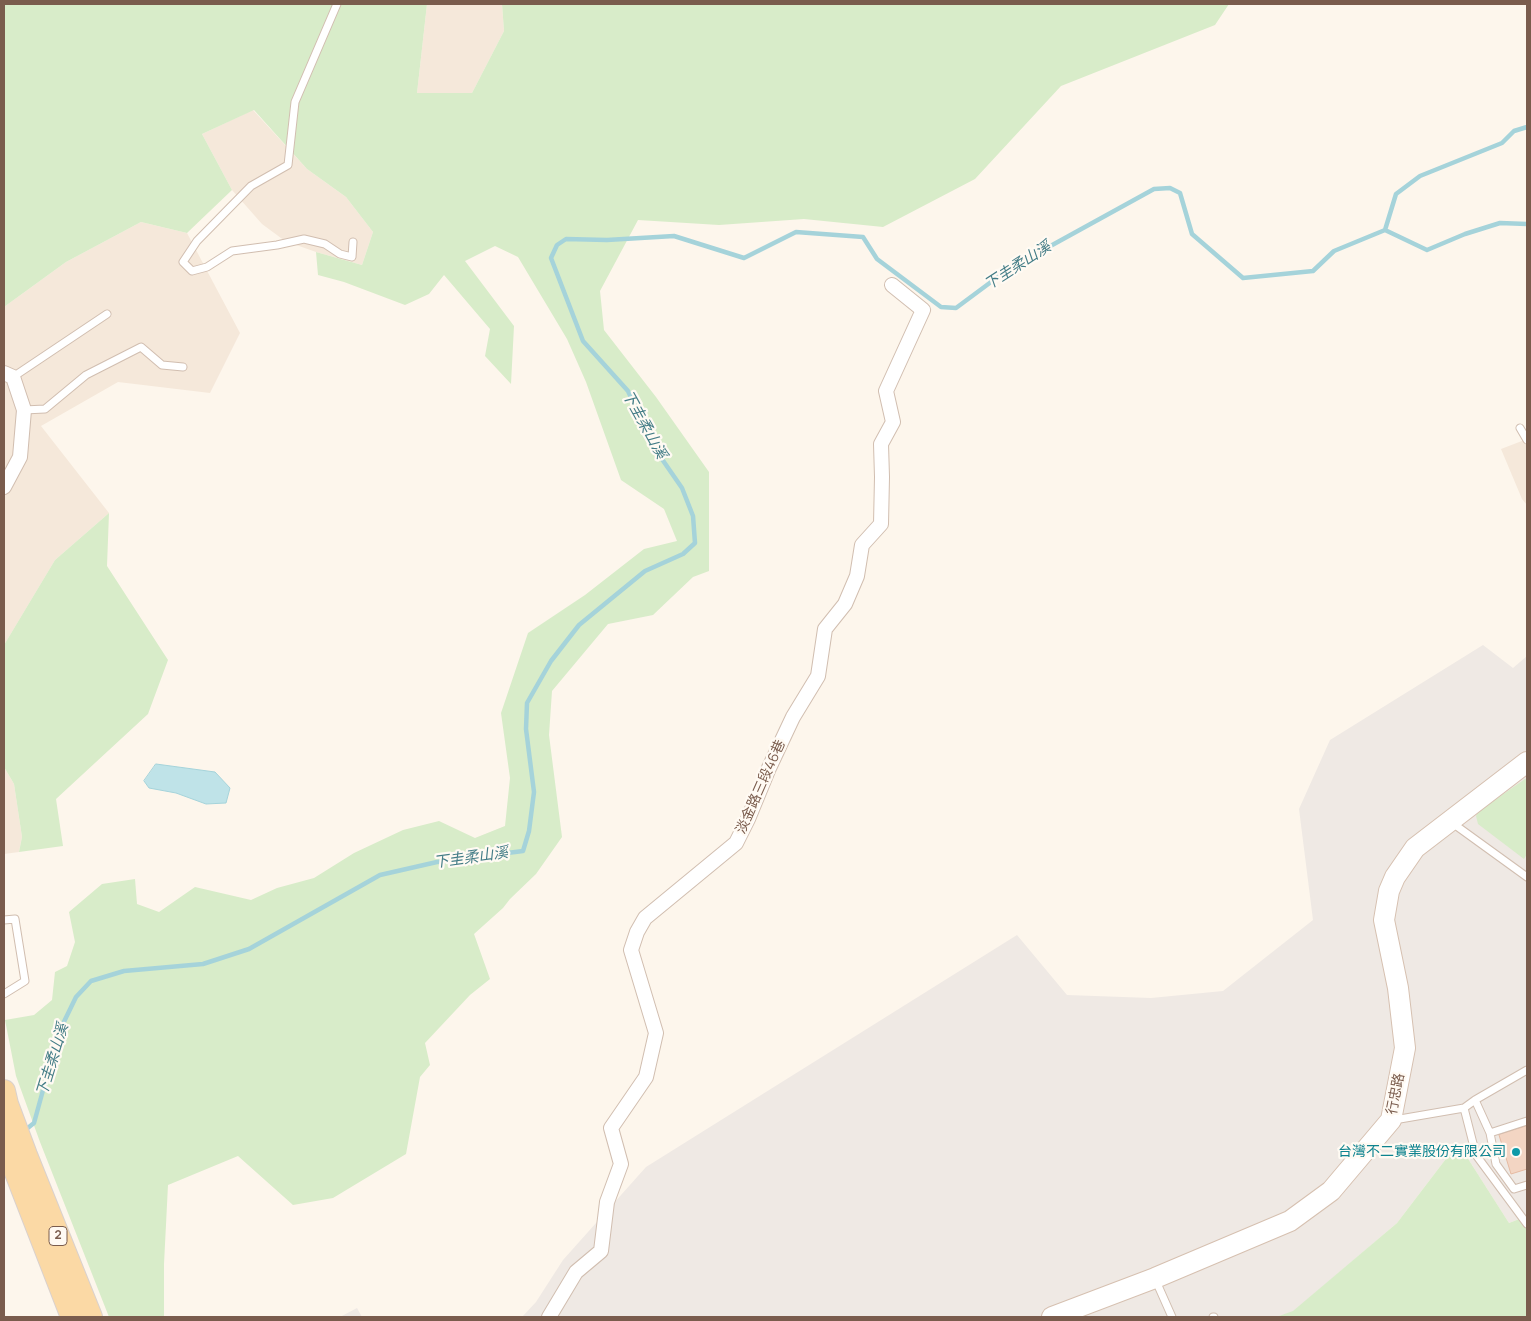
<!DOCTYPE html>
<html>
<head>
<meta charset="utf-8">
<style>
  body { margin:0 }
  #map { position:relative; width:1531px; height:1321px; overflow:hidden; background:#fdf6ec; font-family:Manrope,sans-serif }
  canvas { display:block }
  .frame { position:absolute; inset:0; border:5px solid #7a5c4d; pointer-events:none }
</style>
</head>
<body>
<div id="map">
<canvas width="1531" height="1321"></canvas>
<div class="frame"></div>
</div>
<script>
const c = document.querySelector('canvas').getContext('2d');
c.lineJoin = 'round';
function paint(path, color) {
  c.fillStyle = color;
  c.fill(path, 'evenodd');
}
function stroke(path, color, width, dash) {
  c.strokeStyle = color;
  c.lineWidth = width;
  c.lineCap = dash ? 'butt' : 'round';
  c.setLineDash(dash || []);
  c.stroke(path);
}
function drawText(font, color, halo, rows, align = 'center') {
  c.font = font + ' Manrope,"Noto Sans TC",sans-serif';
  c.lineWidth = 4.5;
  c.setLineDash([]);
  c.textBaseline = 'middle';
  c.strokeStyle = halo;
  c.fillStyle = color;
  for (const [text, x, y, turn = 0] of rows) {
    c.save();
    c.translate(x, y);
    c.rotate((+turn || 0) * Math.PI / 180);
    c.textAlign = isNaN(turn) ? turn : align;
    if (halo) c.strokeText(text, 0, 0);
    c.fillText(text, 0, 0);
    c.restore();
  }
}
paint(new Path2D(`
  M 427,4 L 502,4 L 504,31 L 472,93 L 417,93 Z
  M 253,110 L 307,169 L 346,197 L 373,232 L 362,265 L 316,252 L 285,241 L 262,224 L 232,190 L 202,134 Z
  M 141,222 L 187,233 L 240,333 L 210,393 L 118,382 L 41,426 L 109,513 L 55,560 L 4,645 L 4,307 L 66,262 Z
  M 1527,439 L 1527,505 L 1522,499 L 1501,449 Z
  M 4,767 L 14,784 L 22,837 L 19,852 L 4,854 Z`), '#f5e8da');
paint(new Path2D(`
  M 1483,645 L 1513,668 L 1527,656 L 1527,1216 L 1509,1223 L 1458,1143 L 1397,1223 L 1293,1312 L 1276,1317 L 522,1317 L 536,1302 L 563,1260 L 646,1167 L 1017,935 L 1067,995 L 1151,998 L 1223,991 L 1313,920 L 1299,809 L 1330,740 Z
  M 357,1308 L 362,1317 L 340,1317 Z`), '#efe9e4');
paint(new Path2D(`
  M 4,4 L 427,4 L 417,93 L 472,93 L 504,31 L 502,4 L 1229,4 L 1215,25 L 1061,86 L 975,179 L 883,227 L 804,219 L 719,225 L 638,220 L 600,291 L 604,330 L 656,397 L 709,472 L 709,571 L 693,577 L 653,615 L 608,624 L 552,691 L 549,735 L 562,837 L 536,874 L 510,899 L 503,908 L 474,934 L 490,979 L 470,995 L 425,1043 L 430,1065 L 420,1077 L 406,1154 L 333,1198 L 293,1205 L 238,1156 L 168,1185 L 164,1264 L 164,1317 L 109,1317 L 40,1142 L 16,1076 L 5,1020 L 34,1015 L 52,1000 L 55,972 L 67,966 L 75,942 L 69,912 L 102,884 L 135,879 L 137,904 L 159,912 L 195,887 L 251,900 L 277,888 L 314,878 L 354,853 L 403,830 L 439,821 L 475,838 L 505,826 L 510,778 L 501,713 L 528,633 L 585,595 L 644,549 L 677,541 L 664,509 L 621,480 L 586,382 L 567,339 L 518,257 L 495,246 L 465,261 L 514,326 L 511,384 L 485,356 L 490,329 L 444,275 L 429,294 L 405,305 L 344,282 L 318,275 L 316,252 L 362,265 L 373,232 L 346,197 L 307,169 L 254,110 L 202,134 L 232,190 L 187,233 L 141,222 L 66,262 L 4,307 Z
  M 109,513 L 107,566 L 168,660 L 148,714 L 56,799 L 63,846 L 19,852 L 22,837 L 14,784 L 4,767 L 4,645 L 55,560 Z
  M 1525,779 L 1527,780 L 1527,854 L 1524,859 L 1478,824 L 1476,816 L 1479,811 Z
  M 1458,1143 L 1509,1223 L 1527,1216 L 1527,1317 L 1276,1317 L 1293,1311 L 1397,1223 Z`), '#d8ecc9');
const water = new Path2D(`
  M 156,764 L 215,772 L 230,788 L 226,803 L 206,804 L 176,793 L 149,788 L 144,781 Z`);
paint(water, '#bfe3e8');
stroke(water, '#a5d3da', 1);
stroke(new Path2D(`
  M 1385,230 L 1396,194 L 1420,176 L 1502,143 L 1514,131 L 1527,127
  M 24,1131 L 34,1123 L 59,1032 L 76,997 L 91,981 L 124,971 L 203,964 L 249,949 L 380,875 L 437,862 L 523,851 L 529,831 L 534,792 L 526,729 L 527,703 L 551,661 L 579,625 L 645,571 L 683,554 L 695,543 L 693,516 L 682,488 L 655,449 L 628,391 L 583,341 L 551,258 L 557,245 L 566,239 L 607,240 L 674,236 L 744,258 L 796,232 L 863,237 L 877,259 L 941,307 L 956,308 L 1022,259 L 1045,249 L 1154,189 L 1170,188 L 1180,193 L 1192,234 L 1243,278 L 1313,271 L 1334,251 L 1385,230 L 1427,250 L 1465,234 L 1500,223 L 1527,224`), '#a5d3da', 4.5);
const building = new Path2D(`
  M 1527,1126 L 1527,1169 L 1511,1174 L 1499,1135 Z`);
paint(building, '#f3d5c3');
stroke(building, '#e6bba3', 1);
const lane = new Path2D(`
  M 337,4 L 295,102 L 288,165 L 251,186 L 197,241 L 183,262 L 192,271 L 207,267 L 232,251 L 277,245 L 304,239 L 325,244 L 340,254 L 352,257 L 353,242
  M 13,377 L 107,314
  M 24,410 L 45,409 L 86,375 L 141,347 L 162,365 L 183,367
  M 1520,428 L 1527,440
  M 1451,822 L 1527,877
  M 4,920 L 15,919 L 25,981 L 4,994
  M 1475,1100 L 1490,1133 L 1496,1164 L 1514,1189 L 1527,1185
  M 1464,1108 L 1475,1100 L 1527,1070
  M 1394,1120 L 1464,1108 L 1476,1155 L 1527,1224
  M 1490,1133 L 1527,1121
  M 1156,1281 L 1172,1317
  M 1213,1317 L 1214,1317`);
const street = new Path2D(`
  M 4,373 L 13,377 L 24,410 L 20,457 L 4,487
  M 549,1317 L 576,1272 L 601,1251 L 607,1202 L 621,1164 L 611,1128 L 646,1077 L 656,1033 L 631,950 L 637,932 L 645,918 L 736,843 L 748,819 L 769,768 L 793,717 L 818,676 L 825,629 L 845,604 L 857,576 L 862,545 L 881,524 L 882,477 L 881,444 L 893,422 L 886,391 L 923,310 L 892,285`);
const secondary = new Path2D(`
  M 1052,1317 L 1155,1278 L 1290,1221 L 1331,1191 L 1391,1120 L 1405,1048 L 1398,988 L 1384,920 L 1389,891 L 1395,877 L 1415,848 L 1527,762`);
const primary = new Path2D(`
  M 4,1091 L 7,1104 L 26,1155 L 91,1317
  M 4,1142 L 72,1317`);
stroke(lane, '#d1beb0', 9);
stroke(street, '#d1beb0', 16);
stroke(secondary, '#d6c0b0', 22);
stroke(primary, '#dad1cd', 24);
stroke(lane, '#fff', 7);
stroke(street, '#fff', 14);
stroke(secondary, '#fff', 20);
stroke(primary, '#fbd9a5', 22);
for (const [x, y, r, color] of [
  [1516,1152,5,"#0f9aa8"]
]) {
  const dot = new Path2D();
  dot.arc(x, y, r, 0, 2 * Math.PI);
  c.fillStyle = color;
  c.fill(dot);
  stroke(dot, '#fffaf3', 2);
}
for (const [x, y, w] of [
  [58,1236,18]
]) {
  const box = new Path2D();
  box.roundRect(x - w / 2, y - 9.5, w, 19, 4);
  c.fillStyle = '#fffaf3';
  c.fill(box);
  stroke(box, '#7a5c4d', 1);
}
drawText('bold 12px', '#7a5c4d', null, [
  ["2",58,1236]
]);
drawText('14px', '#7a5c4d', '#fffaf3', [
  ["淡金路三段46巷",761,787,-66],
  ["行忠路",1396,1094,-79]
]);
drawText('14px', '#0d838f', '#fffaf3', [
  ["台灣不二實業股份有限公司",1506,1152]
], 'right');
drawText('italic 15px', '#437c86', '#fffaf3', [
  ["下圭柔山溪",1018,266,-33],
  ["下圭柔山溪",644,425,61],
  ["下圭柔山溪",471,858,-8],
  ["下圭柔山溪",53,1060,-73]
]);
</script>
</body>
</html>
